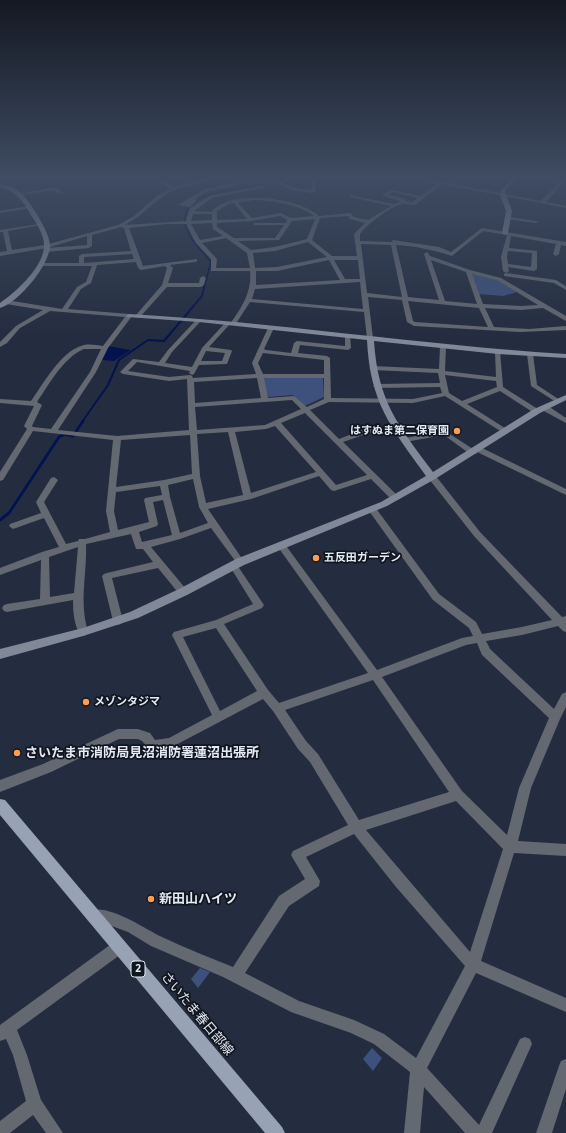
<!DOCTYPE html>
<html>
<head>
<meta charset="utf-8">
<style>
  body { margin:0 }
  canvas { display:block; background:#242d3f }
</style>
</head>
<body>
<canvas width="566" height="1133"></canvas>
<script>
const c = document.querySelector('canvas').getContext('2d');
c.lineJoin = 'round';
function paint(path, color) {
  c.fillStyle = color;
  c.fill(path, 'evenodd');
}
function stroke(path, color, width, dash) {
  c.strokeStyle = color;
  c.lineWidth = width;
  c.lineCap = dash ? 'butt' : 'round';
  c.setLineDash(dash || []);
  c.stroke(path);
}
function drawText(font, color, halo, rows, align = 'center') {
  c.font = font + ' "Noto Sans","Noto Sans JP",sans-serif';
  c.lineWidth = 3.5;
  c.setLineDash([]);
  c.textBaseline = 'middle';
  c.strokeStyle = halo;
  c.fillStyle = color;
  for (const [text, x, y, turn = 0] of rows) {
    c.save();
    c.translate(x, y);
    c.rotate((+turn || 0) * Math.PI / 180);
    c.textAlign = isNaN(turn) ? turn : align;
    if (halo) c.strokeText(text, 0, 0);
    c.fillText(text, 0, 0);
    c.restore();
  }
}
paint(new Path2D(`
  M 471,273 L 496,279 L 517,292 L 503,296 L 479,294 Z
  M 263,378 L 323,378 L 324,397 L 307,405 L 303,405 L 293,395 L 269,397 L 266,396 Z
  M 200,968 L 210,972 L 198,988 L 191,979 Z
  M 372,1048 L 382,1058 L 373,1071 L 363,1059 Z`), '#3d517c');
paint(new Path2D(`
  M 108,346 L 131,350 L 114,361 L 102,360 Z`), '#04124f');
stroke(new Path2D(`
  M 205,284 L 211,262 C 202,252 192,242 187,230 C 174,193 229,191 251,187 C 265,184 279,181 293,177`), '#04124f', 1.5);
stroke(new Path2D(`
  M 82,422 L 108,385 L 119,360 L 148,340 L 164,341 L 202,296 L 205,283`), '#04124f', 2);
stroke(new Path2D(`
  M 0,520 L 9,513 L 59,437 L 65,434 L 73,436 L 83,421`), '#04124f', 3);
paint(new Path2D(`
  M 13,177 L 22,177 L 0,181 L 0,179 Z
  M 153,177 L 158,177 L 162,180 L 181,177 L 165,181 L 174,187 L 210,177 L 216,177 C 203,185 186,184 172,191 C 155,200 142,216 125,225 L 186,221 L 190,208 L 209,196 L 265,185 L 267,187 L 212,198 L 194,211 L 212,212 L 213,209 C 219,206 226,201 233,200 C 257,195 300,199 319,216 L 350,213 L 354,217 L 368,220 L 391,206 L 350,197 L 350,195 L 394,204 L 401,201 L 383,196 L 383,194 L 392,190 L 421,196 L 437,184 L 408,177 L 415,177 L 541,201 L 563,178 L 566,178 L 566,180 L 546,202 L 566,206 L 566,208 L 442,184 L 415,205 C 411,205 405,203 402,204 C 390,207 367,224 360,234 L 360,241 L 391,242 L 393,240 L 439,247 L 451,252 L 482,228 L 566,242 L 566,246 L 561,245 L 559,254 L 556,256 L 553,254 L 556,244 L 511,236 L 509,248 L 537,251 L 537,269 L 534,271 L 508,267 L 509,271 L 506,273 L 503,271 L 501,257 L 507,235 L 483,231 L 452,256 C 434,250 415,246 396,245 L 408,297 L 439,300 L 424,254 L 427,252 L 430,256 L 470,270 L 501,278 L 566,316 L 566,321 L 543,308 L 521,310 L 485,308 L 494,327 L 529,329 L 566,326 L 566,330 L 520,332 L 414,326 L 407,322 L 402,300 L 368,297 L 373,338 L 370,340 L 367,338 L 364,312 L 250,302 L 235,325 L 230,324 L 209,347 L 231,350 L 232,351 L 227,364 L 199,365 L 194,374 L 192,375 L 189,373 L 190,371 L 137,362 L 128,371 L 169,377 L 190,375 L 192,376 L 193,378 L 256,374 L 252,363 L 268,328 L 271,326 L 274,328 L 264,349 L 266,350 L 291,353 L 294,343 L 297,341 L 345,346 L 345,336 L 350,335 L 351,348 L 348,350 L 300,345 L 298,353 L 327,356 L 330,358 L 331,398 L 413,399 L 442,393 L 440,387 L 376,388 L 373,386 L 376,384 L 440,383 L 438,373 L 372,370 L 369,368 L 372,366 L 439,369 L 440,346 L 443,344 L 446,346 L 445,371 L 496,377 L 495,352 L 500,351 L 503,387 L 541,411 L 540,413 L 534,413 L 500,391 L 467,404 L 508,430 L 509,432 L 505,434 L 445,396 L 413,403 L 329,402 L 310,410 L 339,439 L 375,425 L 381,425 L 381,429 L 343,442 L 398,496 L 399,498 L 398,500 L 392,500 L 371,479 L 334,491 L 331,490 L 319,476 L 251,499 L 208,509 L 243,560 L 244,562 L 243,564 L 237,565 L 264,605 L 262,608 L 224,624 L 268,690 L 279,703 L 368,673 L 278,547 L 277,545 L 278,543 L 284,543 L 377,670 L 462,638 L 473,636 L 469,628 L 433,600 L 369,511 L 368,509 L 369,507 L 375,507 L 439,594 L 476,622 L 482,634 L 522,627 L 552,620 L 474,536 L 429,479 L 428,477 L 429,475 L 435,475 L 480,532 L 562,617 L 566,616 L 566,632 L 563,631 L 558,626 L 522,635 L 486,641 L 490,649 L 554,709 L 562,694 L 566,692 L 566,707 L 560,719 L 531,788 L 518,841 L 566,844 L 566,856 L 514,853 L 481,961 L 566,998 L 566,1012 L 476,973 L 427,1068 L 479,1125 L 520,1039 L 525,1037 L 530,1039 L 532,1044 L 492,1133 L 465,1133 L 424,1087 L 420,1133 L 404,1133 L 410,1072 L 374,1044 L 351,1033 L 291,1012 L 223,977 L 151,946 L 128,932 L 109,925 L 88,921 L 86,916 L 88,911 C 109,903 143,928 162,937 C 185,948 209,957 233,967 L 279,896 L 305,879 L 291,855 L 293,851 L 348,825 L 310,762 L 298,749 L 273,711 L 263,699 L 170,748 L 153,750 L 149,749 L 142,741 L 138,739 L 119,739 L 51,772 L 0,792 L 0,780 L 43,764 L 118,729 L 138,729 L 150,733 L 155,740 L 169,738 L 212,715 L 172,635 L 174,632 L 216,620 L 253,604 L 229,565 L 230,563 L 236,562 L 211,528 L 180,539 L 151,547 L 186,589 L 188,592 L 186,595 L 180,595 L 158,568 L 112,578 L 123,621 L 121,624 L 118,625 L 115,624 L 113,621 L 102,576 L 104,574 L 107,573 L 153,562 L 143,549 L 136,549 L 131,534 L 86,544 C 87,576 79,600 88,632 L 86,635 L 83,636 L 80,635 C 74,624 73,612 73,600 L 7,612 L 4,611 L 2,608 L 4,605 L 7,604 L 40,599 L 41,560 L 0,575 L 0,568 L 42,552 L 59,547 L 44,518 L 13,529 L 9,526 L 10,524 L 41,513 L 36,502 L 51,478 L 54,477 L 58,480 L 44,502 L 66,544 L 78,541 L 79,539 L 85,539 L 110,532 L 106,511 L 113,440 L 33,431 L 3,480 L 0,481 L 0,472 L 27,429 L 24,426 L 34,406 L 0,403 L 0,399 L 31,401 C 43,384 61,352 81,346 C 88,343 96,345 103,346 L 125,317 L 50,311 L 20,328 L 7,343 L 0,347 L 0,342 L 16,326 L 43,310 L 6,304 L 3,302 L 6,300 L 62,309 L 77,287 L 86,282 L 92,266 L 41,266 L 38,264 L 39,263 L 79,263 L 79,256 L 82,254 L 131,251 L 124,228 L 121,227 L 92,235 L 92,246 L 89,248 L 46,252 L 43,250 L 46,248 L 87,245 L 87,236 L 47,248 L 0,256 L 0,252 L 7,251 L 3,232 L 0,232 L 0,230 L 39,224 L 41,225 L 8,231 L 12,250 L 45,245 L 118,225 L 134,216 L 158,195 L 170,189 ZM 393,192 L 418,198 L 412,202 L 405,201 L 406,199 L 389,195 ZM 253,200 C 270,200 301,205 314,216 L 291,218 L 281,213 L 252,218 L 238,203 ZM 234,203 L 247,219 L 217,220 L 217,211 L 229,204 ZM 193,214 L 212,214 L 212,220 L 191,221 ZM 280,216 L 287,220 L 286,223 L 255,223 L 253,224 L 255,225 L 284,225 L 275,238 L 234,238 L 217,227 L 217,223 L 251,221 ZM 348,216 L 350,219 L 365,223 L 354,234 L 357,256 L 332,256 L 312,240 L 320,218 ZM 315,219 L 307,239 L 275,247 L 251,250 L 238,241 L 279,240 L 292,221 ZM 212,223 L 213,229 L 223,236 L 200,240 L 191,224 ZM 167,224 L 186,224 L 196,243 L 211,259 L 211,271 L 250,271 C 252,292 242,307 230,324 L 225,323 L 202,348 L 192,367 L 165,363 L 172,352 L 201,321 L 201,319 L 197,319 L 168,350 L 159,362 L 133,359 L 120,372 L 123,374 L 169,381 L 187,379 L 189,430 L 117,436 L 58,430 L 96,372 L 108,348 L 132,316 L 129,314 L 68,309 L 81,289 L 91,283 L 97,265 L 136,262 L 138,268 L 141,270 L 165,266 L 167,268 L 162,285 L 136,315 L 135,316 L 138,318 L 140,317 L 167,287 L 201,287 L 204,285 L 206,278 L 203,276 L 200,278 L 199,283 L 168,283 L 173,268 L 170,265 L 195,262 L 197,261 L 197,259 L 143,266 L 129,228 ZM 226,238 L 247,253 L 250,268 L 216,268 L 217,259 L 202,243 ZM 308,242 L 327,257 L 277,267 L 255,268 L 253,253 L 275,251 ZM 361,244 L 391,245 L 402,297 L 367,293 ZM 508,251 L 532,253 L 531,267 L 508,264 L 507,257 ZM 132,254 L 134,259 L 84,263 L 84,257 ZM 329,260 L 340,280 L 256,285 L 256,271 L 277,271 ZM 334,260 L 358,260 L 360,279 L 345,279 ZM 431,260 L 466,272 L 477,304 L 445,301 ZM 472,274 L 497,280 L 538,305 L 521,306 L 483,304 ZM 360,282 L 363,309 L 252,299 L 255,289 ZM 408,301 L 479,308 L 488,327 L 415,322 L 413,321 ZM 84,349 L 101,349 L 90,372 L 51,429 L 33,427 L 32,426 L 42,405 L 37,402 C 50,383 63,358 84,349 ZM 206,351 L 225,353 L 222,361 L 201,361 ZM 263,353 L 324,360 L 324,374 L 263,374 L 258,363 ZM 445,375 L 496,381 L 497,387 L 462,401 L 449,393 ZM 257,378 L 261,398 L 195,403 L 194,382 ZM 264,378 L 324,378 L 324,399 L 307,407 L 294,396 L 268,398 ZM 292,400 L 301,409 L 265,425 L 197,430 L 195,407 ZM 305,413 L 367,475 L 336,485 L 281,423 ZM 275,426 L 316,472 L 251,493 L 235,432 L 266,429 ZM 228,432 L 243,495 L 206,503 L 200,476 L 197,434 ZM 190,435 L 192,474 L 164,480 L 116,487 L 121,440 ZM 193,479 L 199,507 L 208,523 L 180,533 L 170,497 L 168,485 ZM 160,486 L 162,495 L 145,498 L 144,500 L 149,522 L 118,530 L 114,511 L 116,492 ZM 163,500 L 172,535 L 142,542 L 139,532 L 157,526 L 158,524 L 153,502 ZM 78,547 L 74,593 L 50,597 L 49,557 ZM 216,628 L 257,691 L 220,711 L 183,637 ZM 477,643 L 482,655 L 549,718 L 519,788 L 507,835 L 462,791 L 382,677 L 466,645 ZM 373,680 L 449,792 L 359,820 L 318,754 L 306,741 L 285,710 ZM 456,801 L 503,849 L 470,952 L 366,830 ZM 354,834 L 396,887 L 465,966 L 416,1058 L 384,1034 L 354,1020 L 299,1001 L 245,973 L 289,906 L 319,886 L 320,881 L 306,857 Z
  M 294,177 L 300,177 L 282,183 L 295,188 L 311,190 L 313,178 L 324,177 L 317,180 L 315,192 L 313,193 L 292,190 L 276,183 Z
  M 257,179 L 264,182 L 274,180 L 276,181 L 263,184 L 256,181 L 208,191 L 195,199 L 197,200 L 190,207 L 178,205 L 205,189 Z
  M 56,187 L 61,191 L 61,193 L 57,193 L 55,190 L 20,195 L 18,194 Z
  M 29,206 L 31,206 L 31,208 L 0,213 L 0,211 Z
  M 509,217 L 536,221 L 538,222 L 536,223 L 507,219 L 507,218 Z
  M 506,273 L 556,280 L 566,286 L 566,290 L 554,283 L 504,276 L 504,274 Z
  M 530,352 L 533,354 L 537,385 L 560,400 L 560,402 L 556,402 L 531,386 L 527,354 Z
  M 542,406 L 548,406 L 566,418 L 566,423 L 542,410 Z
  M 445,431 L 473,449 L 477,447 L 480,447 L 566,489 L 566,495 L 477,452 L 476,454 L 470,454 L 444,435 L 405,442 L 401,440 L 405,438 Z
  M 119,940 L 124,942 L 126,947 L 124,952 L 17,1030 L 27,1055 L 41,1100 L 63,1133 L 46,1133 L 33,1115 L 10,1133 L 0,1133 L 0,1121 L 26,1101 L 13,1055 L 6,1039 L 0,1041 L 0,1025 L 114,942 Z
  M 566,1059 L 566,1089 L 552,1133 L 536,1133 L 559,1066 L 561,1061 Z`), '#636871');
paint(new Path2D(`
  M 514,177 L 518,177 L 505,190 L 506,195 L 512,211 L 508,233 L 505,235 L 502,233 L 506,211 L 500,195 L 501,190 Z
  M 0,184 C 8,186 16,188 22,194 C 31,203 50,233 50,245 C 50,265 19,302 0,308 L 0,303 C 17,291 46,265 44,243 C 43,233 36,223 31,215 C 23,201 16,191 0,187 Z
  M 129,314 C 275,322 420,345 566,354 L 566,358 L 498,354 L 374,341 C 378,402 398,425 433,472 L 534,409 L 566,395 L 566,400 L 540,413 L 435,479 L 387,506 L 244,565 L 187,595 L 138,618 L 83,636 L 0,659 L 0,649 L 83,628 L 130,612 L 179,589 L 236,559 L 381,502 L 426,476 C 391,427 370,403 367,340 L 199,322 L 127,317 L 126,316 Z`), '#818898');
paint(new Path2D(`
  M 0,799 L 5,800 L 282,1127 L 285,1133 L 265,1133 L 0,815 Z`), '#98a2b5');
const sky = c.createLinearGradient(0, 0, 0, 335);
sky.addColorStop(0, '#141923');
sky.addColorStop(0.53, '#3f4c63');
sky.addColorStop(1, '#3f4c6300');
c.fillStyle = sky;
c.fillRect(0, 0, 566, 335);
for (const [x, y, r, color] of [
  [457,431,4,"#fd9d55"],
  [316,558,4,"#fd9d55"],
  [86,702,4,"#fd9d55"],
  [17,753,4,"#fd9d55"],
  [151,899,4,"#fd9d55"]
]) {
  const dot = new Path2D();
  dot.arc(x, y, r, 0, 2 * Math.PI);
  c.fillStyle = color;
  c.fill(dot);
  stroke(dot, '#11151e', 1.5);
}
for (const [x, y, w] of [
  [138,969,14]
]) {
  const box = new Path2D();
  box.roundRect(x - w / 2, y - 8, w, 16, 3);
  c.fillStyle = '#11151e';
  c.fill(box);
  stroke(box, '#e3e9f5', 1);
}
drawText('bold 10px', '#e3e9f5', null, [
  ["2",138,969]
]);
drawText('bold 11px', '#e3e9f5', '#11151e', [
  ["はすぬま第二保育園",449,431,"right"],
  ["五反田ガーデン",324,558],
  ["メゾンタジマ",94,702]
], 'left');
drawText('bold 13px', '#e3e9f5', '#11151e', [
  ["さいたま市消防局見沼消防署蓮沼出張所",25,753],
  ["新田山ハイツ",159,899]
], 'left');
drawText('13px', '#e3e9f5', '#11151e', [
  ["さいたま春日部線",197,1014,50]
]);
</script>
</body>
</html>
